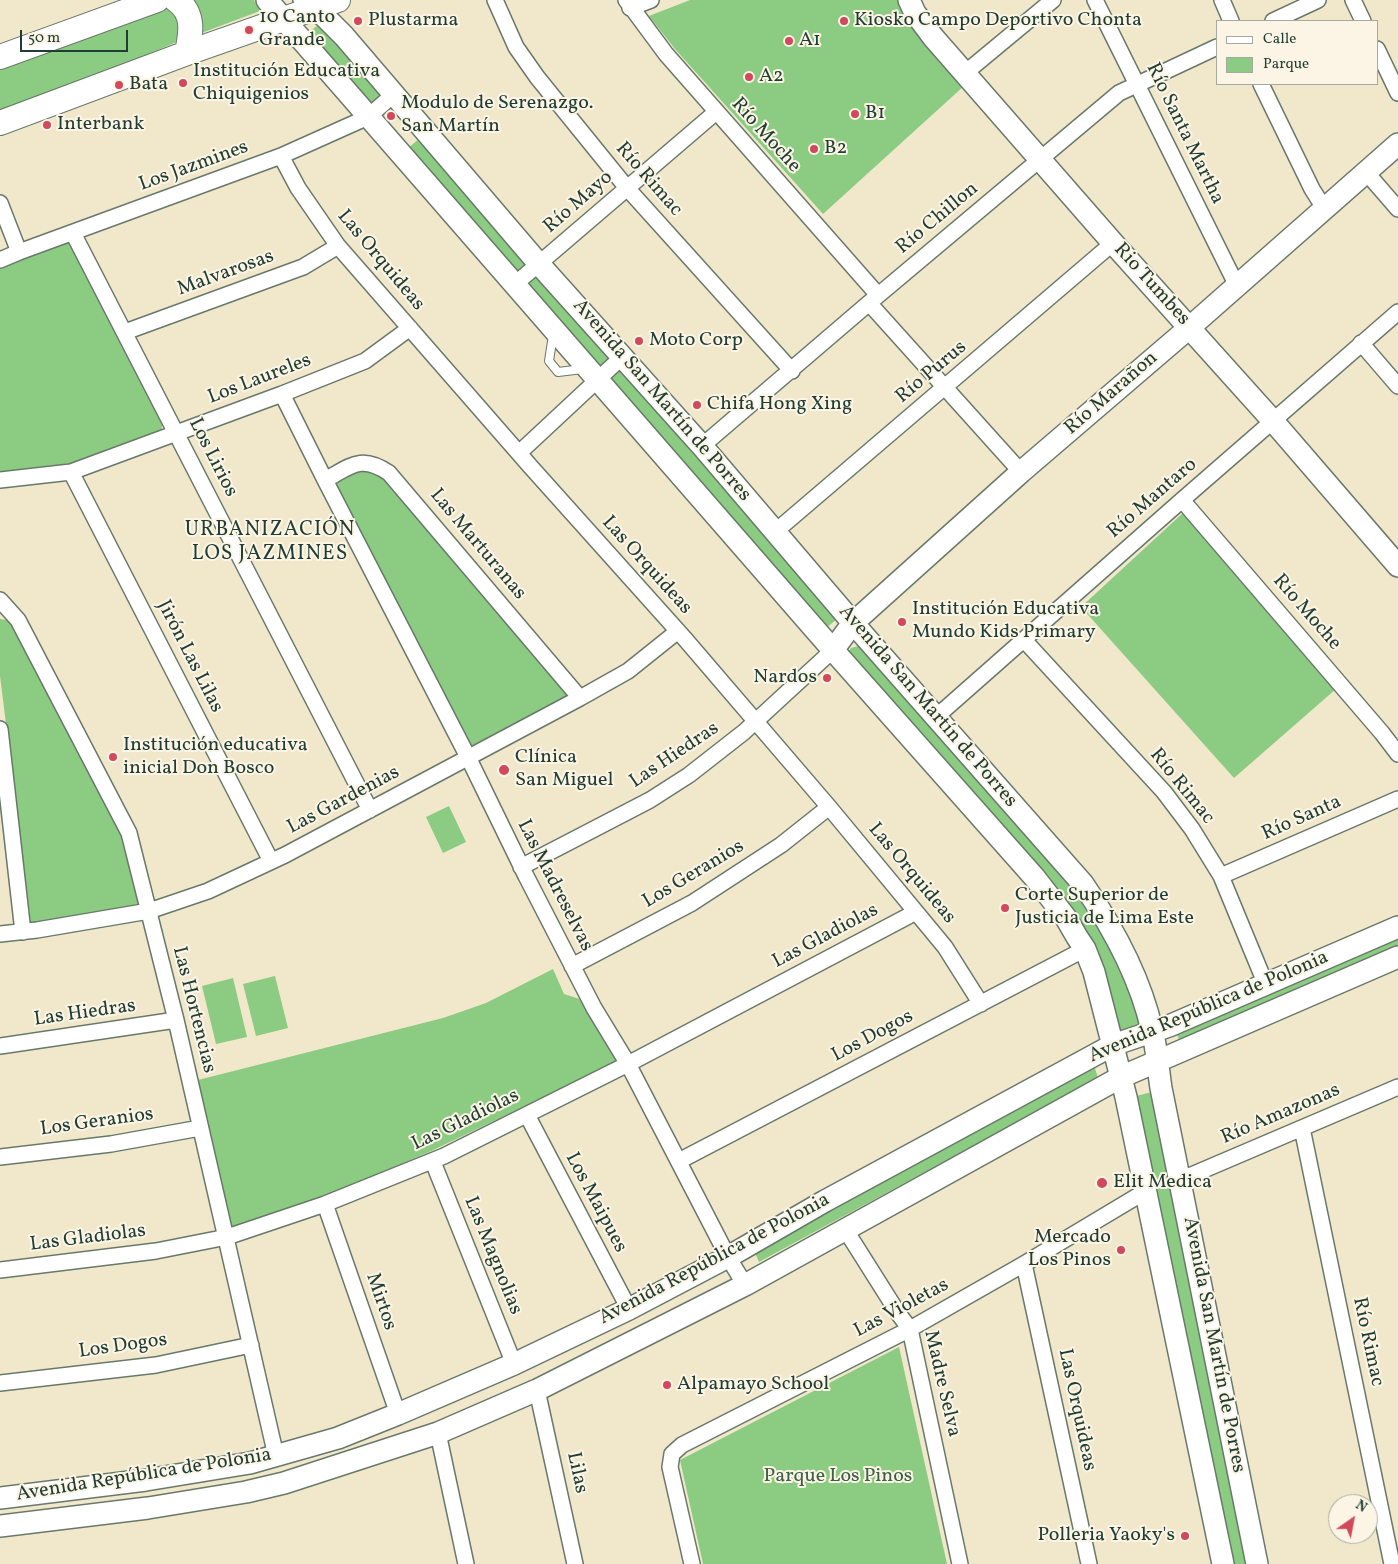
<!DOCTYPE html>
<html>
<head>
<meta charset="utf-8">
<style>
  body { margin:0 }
  #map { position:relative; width:1398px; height:1564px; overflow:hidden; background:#f1e8cc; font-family:Vollkorn,serif }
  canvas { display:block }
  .legend { position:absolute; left:1216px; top:20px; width:162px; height:65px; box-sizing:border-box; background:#fcf5e5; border:1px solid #a4ab9e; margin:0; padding:6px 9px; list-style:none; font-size:15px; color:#1f3d34 }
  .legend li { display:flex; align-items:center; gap:10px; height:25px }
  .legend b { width:25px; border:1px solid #a4ab9e }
  .north { position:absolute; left:1328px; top:1494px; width:50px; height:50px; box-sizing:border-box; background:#fcf5e5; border:1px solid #a4ab9e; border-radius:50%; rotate:33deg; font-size:14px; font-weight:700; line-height:20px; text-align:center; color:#1f3d34 }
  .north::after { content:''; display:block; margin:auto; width:18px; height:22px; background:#d1495b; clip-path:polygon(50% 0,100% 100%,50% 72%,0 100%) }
  .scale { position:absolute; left:20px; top:30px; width:108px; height:22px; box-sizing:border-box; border:2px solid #1f3d34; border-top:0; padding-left:6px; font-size:15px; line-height:18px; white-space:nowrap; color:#1f3d34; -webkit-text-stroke:4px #fcf5e5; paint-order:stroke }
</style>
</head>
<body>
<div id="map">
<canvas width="1398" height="1564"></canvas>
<ul class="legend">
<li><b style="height:6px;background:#fff"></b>Calle</li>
<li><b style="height:14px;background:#8ccb82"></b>Parque</li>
</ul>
<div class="north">N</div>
<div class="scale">50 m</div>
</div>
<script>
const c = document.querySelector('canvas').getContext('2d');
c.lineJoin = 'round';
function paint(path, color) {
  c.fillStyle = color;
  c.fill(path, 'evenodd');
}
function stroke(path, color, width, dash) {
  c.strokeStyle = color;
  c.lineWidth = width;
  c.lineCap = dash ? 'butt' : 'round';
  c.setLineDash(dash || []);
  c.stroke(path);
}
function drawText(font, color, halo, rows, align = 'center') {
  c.font = font + ' Vollkorn,serif';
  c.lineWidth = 4;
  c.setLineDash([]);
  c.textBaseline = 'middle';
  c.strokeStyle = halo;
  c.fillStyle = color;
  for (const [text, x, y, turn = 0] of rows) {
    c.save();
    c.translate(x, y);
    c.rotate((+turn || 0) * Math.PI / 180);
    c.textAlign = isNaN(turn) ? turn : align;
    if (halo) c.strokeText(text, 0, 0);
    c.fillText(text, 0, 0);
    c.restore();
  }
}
paint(new Path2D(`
  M 187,0 L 254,0 L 260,11 L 196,35 Z
  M 690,0 L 903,0 L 964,86 L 823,214 L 675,49 L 649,16 Z
  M 165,2 L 177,6 L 179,41 L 0,117 L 0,64 Z
  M 321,23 L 381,93 L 377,99 L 370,104 L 306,34 Z
  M 420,138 L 609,357 L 606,363 L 599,368 L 407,149 Z
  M 62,240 L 70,243 L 163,424 L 160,433 L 71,463 L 0,474 L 0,267 Z
  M 620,368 L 838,618 L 824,630 L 607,383 L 610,374 Z
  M 352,468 L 379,473 L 570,698 L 473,750 L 333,484 Z
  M 1184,512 L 1336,689 L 1234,778 L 1081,607 Z
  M 0,619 L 15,621 L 123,836 L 141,907 L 31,924 L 0,676 Z
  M 862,645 L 1091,910 L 1139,1013 L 1141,1022 L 1137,1030 L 1125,1033 L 1118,1031 L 1091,953 L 846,655 L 851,648 Z
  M 449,806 L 466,842 L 443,853 L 426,817 Z
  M 1398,935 L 1398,950 L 1181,1044 L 1175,1030 Z
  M 553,969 L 564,994 L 586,1001 L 619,1061 L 429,1152 L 312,1202 L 230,1228 L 198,1080 L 443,1018 L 486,1003 Z
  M 275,976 L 288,1028 L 256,1036 L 243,984 Z
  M 233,978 L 247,1037 L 216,1044 L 202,986 Z
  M 1093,1062 L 1098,1078 L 759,1262 L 753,1248 Z
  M 1152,1092 L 1249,1564 L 1230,1564 L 1132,1097 Z
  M 899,1347 L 947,1564 L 703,1564 L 680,1460 Z`), '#8ccb82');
const lane = new Path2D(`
  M 553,335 L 549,361 L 558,372 L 583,369`);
const street = new Path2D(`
  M 495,0 L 516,47 L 537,77 L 627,188 L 792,371
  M 626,0 L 666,54 L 878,295
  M 1095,0 L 1237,286
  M 1222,0 L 1231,21
  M 1353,0 L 1363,21
  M 630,8 L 651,0
  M 1273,21 L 1318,0
  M 1377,49 L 1398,93
  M 965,73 L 1053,0
  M 1261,84 L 1312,189 L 1324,208
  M 281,156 L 298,188 L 338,246 L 530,466 L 685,639 L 829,807 L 945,947 L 981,1004
  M 1366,172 L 1398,209
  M 0,203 L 19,252
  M 73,233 L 370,810
  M 0,260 L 19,252 L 281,156 L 368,117 L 393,95
  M 514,285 L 716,112
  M 869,303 L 1021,472
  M 125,332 L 303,267 L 338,246
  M 1361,343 L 1398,386
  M 282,394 L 325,480 L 468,757 L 526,876 L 594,1008 L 628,1064 L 728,1257 L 745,1285
  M 702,446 L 869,303 L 1119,93 L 1217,47
  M 519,453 L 622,357
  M 71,472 L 271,861
  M 0,480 L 71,472 L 282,394 L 365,361 L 410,328
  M 325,480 C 351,466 361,454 389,473 L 580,698
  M 1182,500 L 1382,733 L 1398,754
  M 776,531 L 1113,243
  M 0,600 L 18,620 L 129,833 L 176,1020 L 276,1456
  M 1024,640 L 1164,792 L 1192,829 L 1221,876 L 1266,985
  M 936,717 L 1182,500 L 1398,312
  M 0,729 L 23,932
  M 521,867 L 650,800 L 689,775 L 744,732 L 833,650
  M 1221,876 L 1398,799
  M 0,934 L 37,930 L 149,911 L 208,891 L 285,855 L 580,698 L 628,671 L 678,631
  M 572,966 L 692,903 L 781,845 L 829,807
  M 0,1046 L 176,1020
  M 527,1115 L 629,1309
  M 1302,1128 L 1392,1564
  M 0,1157 L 111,1144 L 200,1128
  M 679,1161 L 1085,949
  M 433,1162 L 514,1364
  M 1180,1180 L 1398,1087
  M 325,1204 L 398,1414
  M 845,1229 L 898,1313 L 910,1329 L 960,1564
  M 1024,1264 L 1089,1564
  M 0,1270 L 156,1251 L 227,1237 L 325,1204 L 444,1156 L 628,1064 L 916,912
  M 0,1383 L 156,1365 L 251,1345
  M 537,1390 L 575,1564
  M 438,1433 L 466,1564
  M 692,1564 L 670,1467 L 672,1454 L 682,1445 L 910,1329 L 1024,1264 L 1146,1191`);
const secondary = new Path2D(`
  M 267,0 L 833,650 L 1035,878 L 1066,918 L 1077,937 L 1085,949 L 1094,972 L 1126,1097 L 1223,1564
  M 304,0 L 325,17 L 344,36 L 539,264 L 702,446 L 853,623 L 1083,884 C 1114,929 1140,977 1152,1030 C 1157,1049 1158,1069 1161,1088 L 1257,1564
  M 909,0 L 915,13 L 933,37 L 1113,243 L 1273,421 L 1398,566
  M 833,650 L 853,623 L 1021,472 L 1189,328 L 1398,144
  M 0,1498 L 146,1480 L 250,1463 L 338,1438 L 398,1414 L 514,1364 L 629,1309 L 728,1257 L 825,1201 L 1113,1045 L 1169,1026 L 1398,927
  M 0,1526 L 148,1508 L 246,1492 L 284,1483 L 438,1433 L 537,1390 L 745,1285 L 1121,1077 L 1398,957`);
const primary = new Path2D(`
  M 176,0 C 195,13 191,33 187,53
  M 0,57 L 157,0
  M 0,123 L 187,53 L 338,0`);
stroke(lane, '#687969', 10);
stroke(street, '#687969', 18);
stroke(secondary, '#687969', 24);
stroke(primary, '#687969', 26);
stroke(lane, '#fff', 8);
stroke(street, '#fff', 15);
stroke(secondary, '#fff', 21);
stroke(primary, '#fff', 24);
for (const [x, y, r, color] of [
  [358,21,5,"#d1495b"],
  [844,21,5,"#d1495b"],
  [249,30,5,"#d1495b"],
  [789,41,5,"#d1495b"],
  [749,77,5,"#d1495b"],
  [183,83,5,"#d1495b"],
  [119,85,5,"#d1495b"],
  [855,114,5,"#d1495b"],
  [391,116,5,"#d1495b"],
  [47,125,5,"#d1495b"],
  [814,149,5,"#d1495b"],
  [639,341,5,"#d1495b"],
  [697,405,5,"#d1495b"],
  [902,622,5,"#d1495b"],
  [827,678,5,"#d1495b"],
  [113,757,5,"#d1495b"],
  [504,770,6,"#d1495b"],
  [1005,908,5,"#d1495b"],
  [1102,1183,6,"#d1495b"],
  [1121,1250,5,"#d1495b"],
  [667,1385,5,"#d1495b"],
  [1185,1536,5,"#d1495b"]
]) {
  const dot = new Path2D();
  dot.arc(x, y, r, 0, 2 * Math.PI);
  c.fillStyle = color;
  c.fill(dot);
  stroke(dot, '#fcf5e5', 2);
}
drawText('20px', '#1f3d34', '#fcf5e5', [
  ["10 Canto",259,18],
  ["Grande",259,41],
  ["Plustarma",368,21],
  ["Kiosko Campo Deportivo Chonta",854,21],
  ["A1",799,41],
  ["Institución Educativa",193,72],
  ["Chiquigenios",193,95],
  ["A2",759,77],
  ["Bata",129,85],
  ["Modulo de Serenazgo.",401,104],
  ["San Martín",401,127],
  ["B1",865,114],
  ["Interbank",57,125],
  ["B2",824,149],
  ["Moto Corp",649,341],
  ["Chifa Hong Xing",707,405],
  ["Institución Educativa",912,610],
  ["Mundo Kids Primary",912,633],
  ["Nardos",817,678,"right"],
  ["Institución educativa",123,746],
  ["inicial Don Bosco",123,769],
  ["Clínica",515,758],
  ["San Miguel",515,781],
  ["Corte Superior de",1015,896],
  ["Justicia de Lima Este",1015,919],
  ["Elit Medica",1113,1183],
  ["Mercado",1111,1238,"right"],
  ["Los Pinos",1111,1261,"right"],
  ["Alpamayo School",677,1385],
  ["Polleria Yaoky's",1175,1536,"right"]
], 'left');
drawText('20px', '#1f3d34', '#fcf5e5', [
  ["Río Santa Martha",1184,134,64],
  ["Río Moche",765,136,48],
  ["Los Jazmines",194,167,-20],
  ["Río Rimac",648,180,49],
  ["Río Mayo",579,203,-41],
  ["Río Chillon",938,219,-40],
  ["Las Orquideas",380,261,50],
  ["Malvarosas",226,274,-20],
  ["Rio Tumbes",1151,285,48],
  ["Río Purus",932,373,-40],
  ["Los Laureles",260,380,-21],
  ["Río Marañon",1112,394,-41],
  ["Avenida San Martín de Porres",661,401,49],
  ["Los Lirios",212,458,63],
  ["Río Mantaro",1153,499,-41],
  ["Las Marturanas",477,545,50],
  ["Las Orquideas",646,566,48],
  ["Río Moche",1306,613,49],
  ["Jirón Las Lilas",189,657,63],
  ["Avenida San Martín de Porres",927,707,49],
  ["Las Hiedras",675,756,-34],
  ["Río Rimac",1181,787,51],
  ["Las Gardenias",344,801,-28],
  ["Río Santa",1302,819,-24],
  ["Las Orquideas",911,874,50],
  ["Los Geranios",694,875,-31],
  ["Las Madreselvas",554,886,63],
  ["Las Gladiolas",826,937,-28],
  ["Avenida República de Polonia",1209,1008,-23],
  ["Las Hortencias",193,1010,76],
  ["Las Hiedras",85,1014,-8],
  ["Los Dogos",873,1037,-28],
  ["Río Amazonas",1281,1115,-23],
  ["Las Gladiolas",466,1121,-26],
  ["Los Geranios",97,1123,-8],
  ["Los Maipues",595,1203,62],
  ["Las Gladiolas",88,1239,-7],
  ["Las Magnolias",492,1256,68],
  ["Avenida República de Polonia",715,1260,-28],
  ["Mirtos",380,1302,71],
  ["Las Violetas",902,1309,-28],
  ["Río Rimac",1367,1342,78],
  ["Avenida San Martín de Porres",1213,1345,79],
  ["Los Dogos",123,1347,-8],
  ["Madre Selva",941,1384,77],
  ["Las Orquideas",1076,1410,78],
  ["Lilas",576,1473,78],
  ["Avenida República de Polonia",144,1476,-9]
]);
drawText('20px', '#3a6048', '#fcf5e5', [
  ["Parque Los Pinos",838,1477]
]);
c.letterSpacing = '1px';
drawText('21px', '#1f3d34', '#fcf5e5', [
  ["URBANIZACIÓN",270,531],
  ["LOS JAZMINES",270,555]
]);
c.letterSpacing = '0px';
</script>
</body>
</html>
